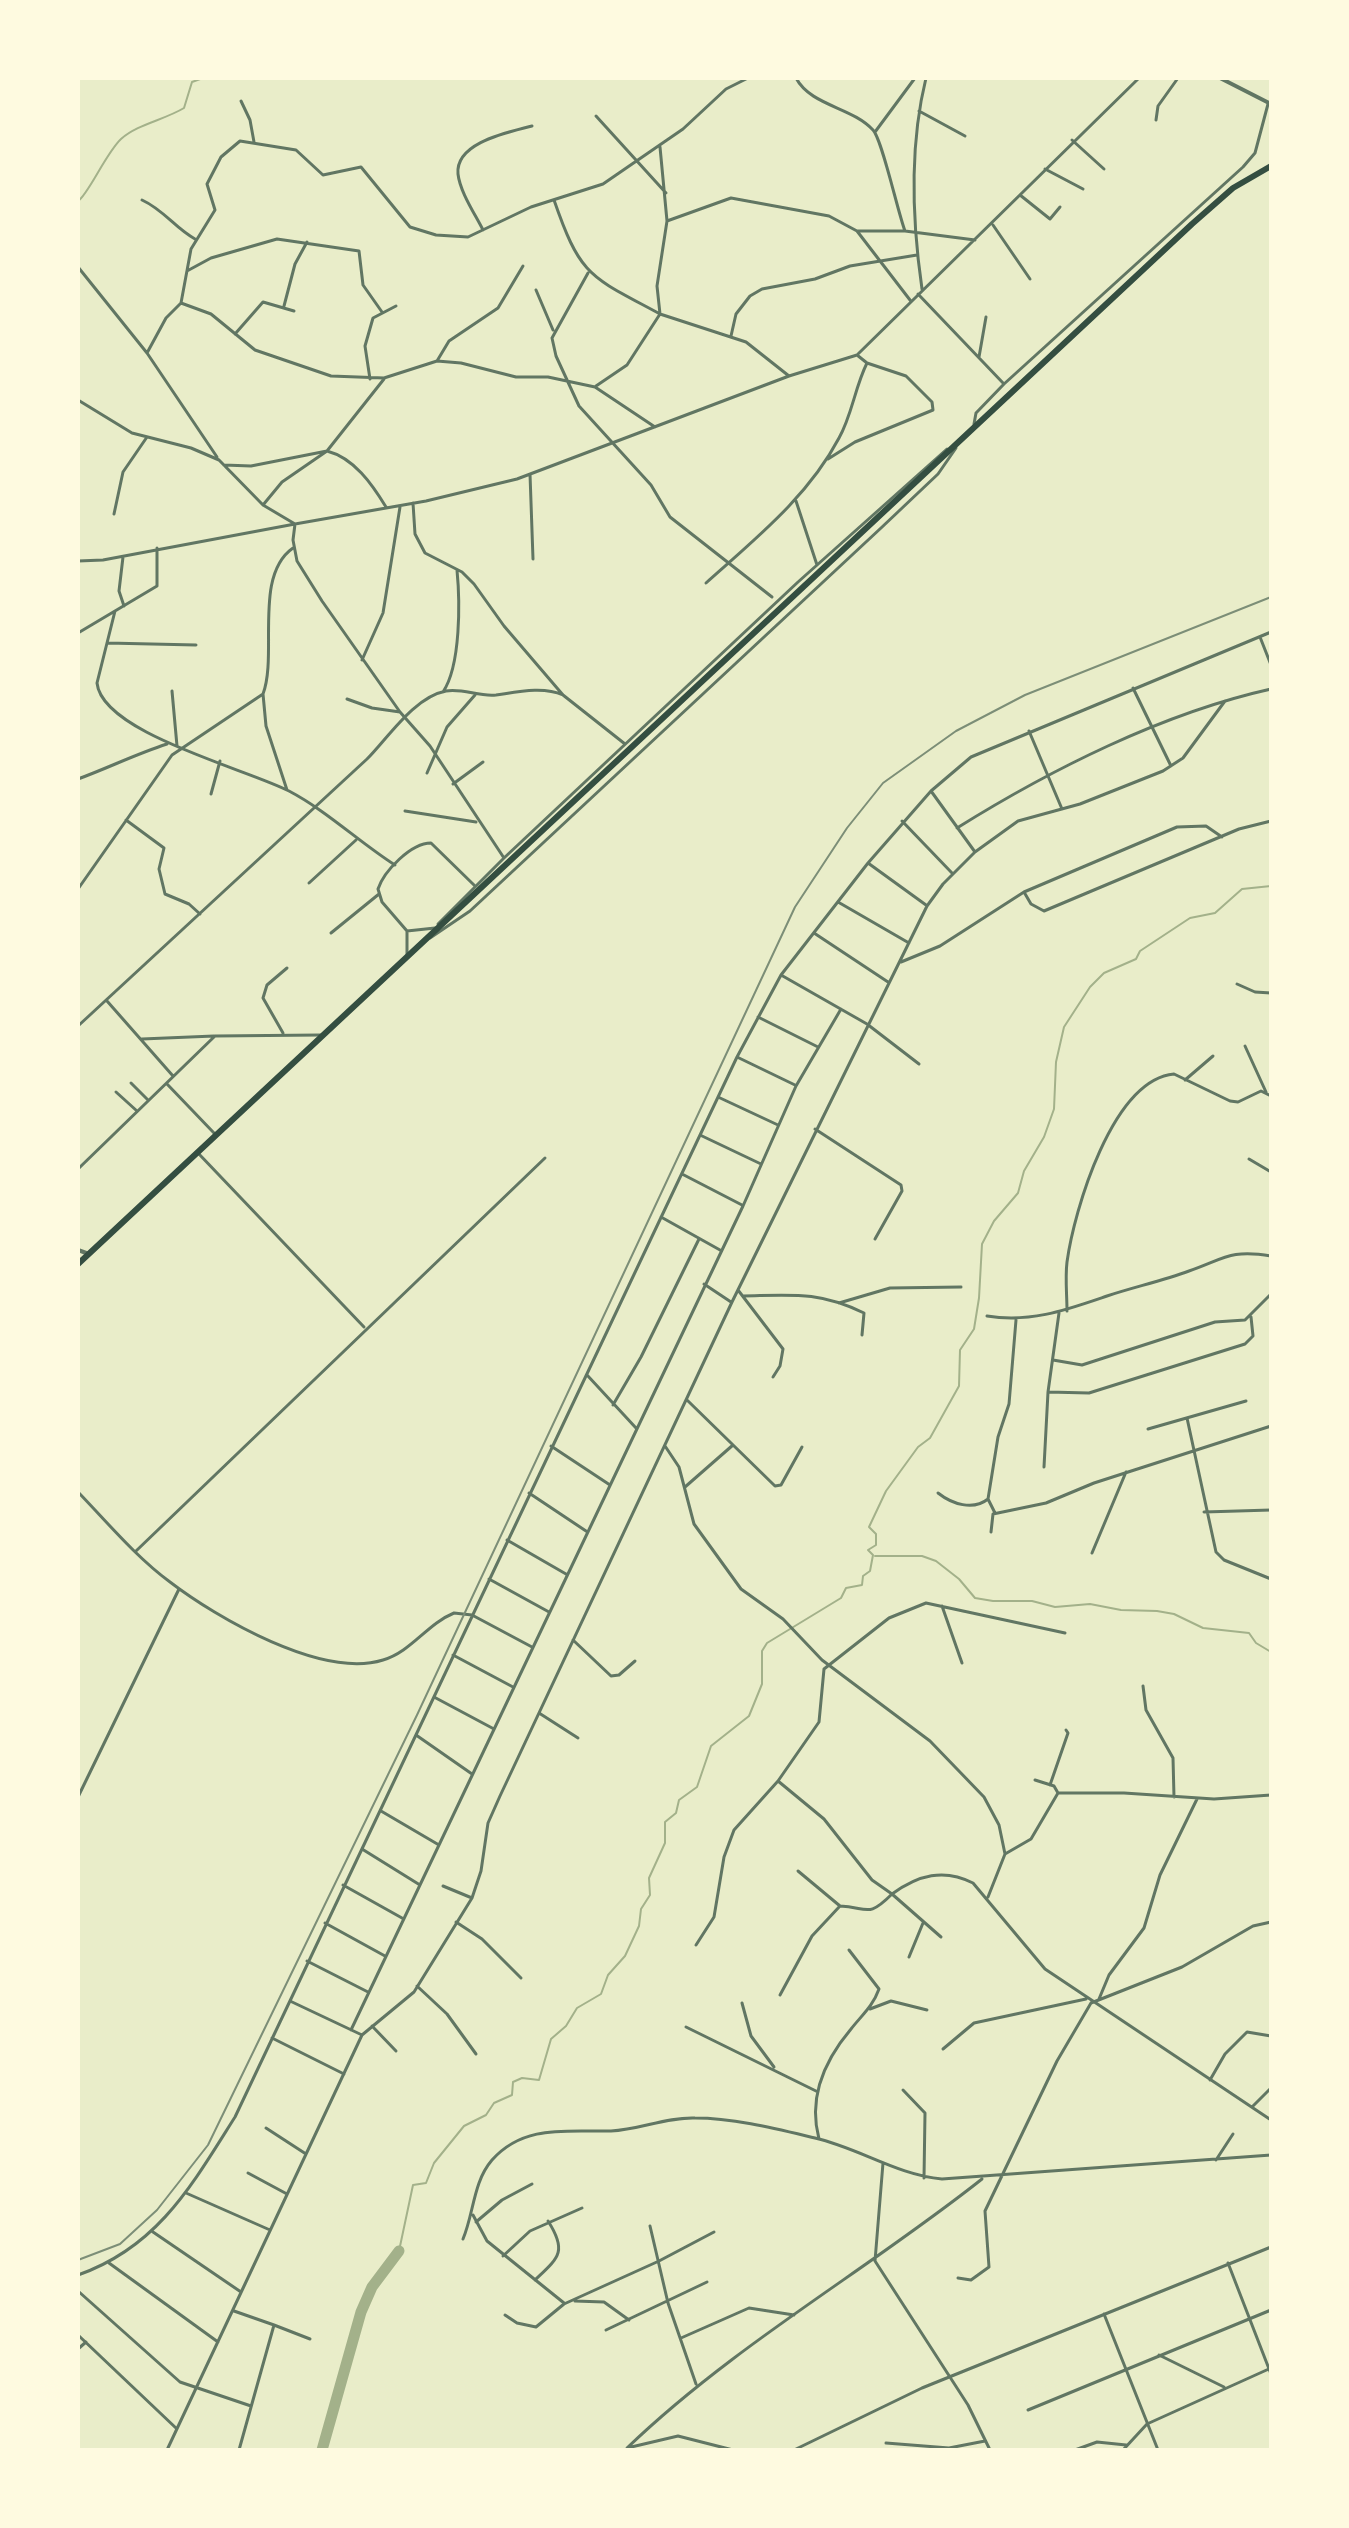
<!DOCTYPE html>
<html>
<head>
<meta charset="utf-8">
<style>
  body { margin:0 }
  #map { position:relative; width:1349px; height:2528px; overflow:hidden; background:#e9edc9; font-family:Ubuntu,sans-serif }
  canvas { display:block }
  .frame { position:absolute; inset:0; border:80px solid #fefae0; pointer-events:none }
</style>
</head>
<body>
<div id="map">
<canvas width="1349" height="2528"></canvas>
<div class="frame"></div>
</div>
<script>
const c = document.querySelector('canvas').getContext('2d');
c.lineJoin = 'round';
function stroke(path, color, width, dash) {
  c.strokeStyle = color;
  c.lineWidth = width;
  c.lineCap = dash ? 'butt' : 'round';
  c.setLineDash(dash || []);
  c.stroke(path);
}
stroke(new Path2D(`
  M 78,201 C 88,195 106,153 121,139 C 138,124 164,120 184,108 L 192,82 L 203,78
  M 875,1556 L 922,1556 L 936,1561 L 959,1579 L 975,1598 L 993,1601 L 1032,1601 L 1055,1607 L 1090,1604 L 1121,1610 L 1157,1611 L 1174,1614 L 1203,1628 L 1249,1633 L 1256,1643 L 1271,1652
  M 399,2251 L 413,2185 L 426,2183 L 434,2163 L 464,2126 L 486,2115 L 494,2103 L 512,2095 L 513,2082 L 522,2078 L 539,2080 L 551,2039 L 566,2026 L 577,2008 L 601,1994 L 608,1975 L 625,1956 L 639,1926 L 641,1909 L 650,1895 L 649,1878 L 665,1843 L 665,1822 L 676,1813 L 679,1800 L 697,1787 L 711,1746 L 749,1716 L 762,1684 L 762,1651 L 767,1643 L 841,1598 L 846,1588 L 862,1585 L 863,1576 L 870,1571 L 873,1555 L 868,1550 L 876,1545 L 876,1534 L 869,1527 L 886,1491 L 918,1447 L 930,1438 L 959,1386 L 960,1350 L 974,1329 L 979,1298 L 982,1244 L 994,1221 L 1018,1193 L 1024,1171 L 1044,1137 L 1054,1109 L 1056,1062 L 1064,1027 L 1090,987 L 1104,973 L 1136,959 L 1140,951 L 1190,918 L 1215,913 L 1242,889 L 1271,886`), '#a3b18a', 2);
stroke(new Path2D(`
  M 322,2450 L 361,2312 L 372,2287 L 399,2251`), '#a3b18a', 11);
stroke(new Path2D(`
  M 796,78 C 811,106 852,107 873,130 C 882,139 898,213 905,231 L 975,240
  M 241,101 L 250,120 L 254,142
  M 919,111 L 965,136
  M 596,116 L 666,193
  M 1156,120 L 1158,106 L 1178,78
  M 875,132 L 915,78
  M 1072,140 L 1104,169
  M 660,147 L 667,221 L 657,286 L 660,314
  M 1045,169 L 1083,189
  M 1020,195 L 1050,219 L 1060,207
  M 142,200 C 164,210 175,228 195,239
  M 554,200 C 581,278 590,276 660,314
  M 667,221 L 731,198 L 829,216 L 857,231 L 905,231
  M 993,225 L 1030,279
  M 483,230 C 475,214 460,192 458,174 C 455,142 510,132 532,126
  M 857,231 L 910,300
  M 78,267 L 147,353 L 217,457
  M 187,271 L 211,258 L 277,239 L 359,251 L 363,285 L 382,312
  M 588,273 L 552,338 L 556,356 L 579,406 L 651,485 L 670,517 L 772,597
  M 922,289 C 912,220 909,147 926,78
  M 536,290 L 553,330
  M 918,294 L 1004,384 L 976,413 L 974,424
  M 181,303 L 211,314 L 255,350 L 331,376 L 384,378 L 437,361 L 461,363 L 516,377 L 548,377 L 595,387 L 655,427
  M 284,306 L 295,264 L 307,242
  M 235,334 L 263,302 L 294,311
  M 731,336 L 736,314 L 750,296 L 762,289 L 815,279 L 850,266 L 917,255
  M 147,353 L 166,318 L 181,303 L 191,249 L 215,210 L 207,184 L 221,157 L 240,141 L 296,150 L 323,175 L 361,167 L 410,227 L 436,235 L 468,237 L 531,207 L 603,184 L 683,129 L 726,89 L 748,78
  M 979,357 L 986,317
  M 437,361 L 449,341 L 498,308 L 523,266
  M 370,379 L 365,346 L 373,318 L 396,306
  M 1004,384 L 1243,167 L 1255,153 L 1268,104
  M 596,386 L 627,365 L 660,314 L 746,342 L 789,376
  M 78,400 L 132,433 L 191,448 L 219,460 L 263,505 L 295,524 L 426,501 L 517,479 L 789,376 L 857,355 L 1139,78
  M 828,459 L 855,442 L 933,410 L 932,402 L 906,376 L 867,363
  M 224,465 L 251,466 L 327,451 C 354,458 372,484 386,507
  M 530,474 L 533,559
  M 796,501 L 817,565
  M 413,503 L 415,534 L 425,553 L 462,572 L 474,584 L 504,626 L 563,695 L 625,744
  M 263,505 L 282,482 L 327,451 L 384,379
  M 114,514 L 123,472 L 147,437
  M 123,557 L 119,591 L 124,606
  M 78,561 L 103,560 L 295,524 L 293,540 L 297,561 L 322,601 L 400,712 L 430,746 L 504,858
  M 706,583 C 755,539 808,497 839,438 C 852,415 855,387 867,363 L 857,355
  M 115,611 L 97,683 C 102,733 247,769 289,791 C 327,811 359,842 395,865
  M 78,633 L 157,586 L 157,548
  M 1260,637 L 1271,665
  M 107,643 L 196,645
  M 362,660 L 383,613 L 400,507
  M 1133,688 L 1171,766
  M 172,691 L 177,746
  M 443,692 C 461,665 460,601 457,570
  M 263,694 L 266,726 L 287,790
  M 347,699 L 372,708 L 400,712
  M 1029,731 L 1062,809
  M 427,773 L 447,727 L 475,695
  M 78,779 C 108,768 136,754 167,744
  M 453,784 L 483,762
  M 931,791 L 975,852
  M 211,794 L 220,761
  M 405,811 L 476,822
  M 126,820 L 164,848 L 159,869 L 165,894 L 189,904 L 200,914
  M 902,821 L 952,873
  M 957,828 C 1050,770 1163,713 1271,689
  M 868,863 L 926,905
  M 309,883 L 356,840
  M 78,889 L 172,755 L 263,694 C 278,654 253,576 293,548
  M 1024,892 L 1031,904 L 1044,911 L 1239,829 L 1271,821
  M 838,902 L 909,943
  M 438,924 L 504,858 L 798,582 L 947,449
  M 407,931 L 435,928
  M 331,933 L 379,894
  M 814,933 L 888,982
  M 430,938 L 470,911 L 881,528 L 938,474 L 956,448
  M 407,956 L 407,931 L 382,902 L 378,889 C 384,871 411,843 431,843 L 474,885
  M 901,962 L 940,946 L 1024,892 L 1177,827 L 1206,826 L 1222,837
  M 781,975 L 867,1024 L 919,1064
  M 1237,984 L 1255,992 L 1271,993
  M 107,1001 L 173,1076
  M 758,1017 L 818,1047
  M 78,1026 L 367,759 C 388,738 414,697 446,691 C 463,688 479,697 496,695 C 517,692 543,686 563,695
  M 283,1033 L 263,998 L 267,985 L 287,968
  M 142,1039 L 214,1036
  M 1245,1046 L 1266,1092
  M 737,1057 L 795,1085
  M 1185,1080 L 1213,1056
  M 131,1083 L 148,1100
  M 167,1084 L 214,1133
  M 116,1092 L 137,1111
  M 718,1097 L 778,1125
  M 815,1129 L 901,1185 L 902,1191 L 875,1239
  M 700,1135 L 761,1164
  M 198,1153 L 364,1327
  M 1249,1159 L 1271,1172
  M 78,1169 L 215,1036 L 320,1035
  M 682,1174 L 742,1205
  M 661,1217 L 720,1250
  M 704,1284 L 731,1302
  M 738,1290 L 783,1349 L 780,1366 L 773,1377
  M 743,1296 C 792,1295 818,1291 864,1313 L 862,1335
  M 839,1303 L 890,1288 L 961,1287
  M 1067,1311 C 1067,1295 1065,1278 1067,1262 C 1074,1211 1112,1080 1174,1074 L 1230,1101 L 1238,1102 L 1261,1091 L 1271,1096
  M 987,1316 C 1031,1323 1066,1310 1107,1296 C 1134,1287 1162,1281 1189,1271 C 1224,1259 1230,1249 1271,1256
  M 1053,1360 L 1082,1365 L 1215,1322 L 1245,1320 L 1271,1294
  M 587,1375 L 636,1428
  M 1048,1392 L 1089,1393 L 1245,1344 L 1253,1336 L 1251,1317
  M 687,1400 L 775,1486 L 781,1485 L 802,1447
  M 613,1405 L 641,1357 L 699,1239
  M 1187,1418 L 1216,1552 L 1224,1560 L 1271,1579
  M 1148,1429 L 1246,1401
  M 551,1446 L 610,1485
  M 665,1446 L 679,1467 L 694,1524 L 741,1589 L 783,1619 L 822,1660 L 930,1741 L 984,1797 L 999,1825 L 1005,1854 L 988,1897
  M 1044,1467 L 1048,1392 L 1059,1313
  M 685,1487 L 733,1445
  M 78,1492 C 107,1522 136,1557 170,1582 C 217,1618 322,1679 383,1660 C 411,1652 427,1624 454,1613 L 472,1615 L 532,1647
  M 529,1493 L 586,1531
  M 938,1493 C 952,1504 973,1511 988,1499 L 998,1437 L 1009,1404 L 1016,1320
  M 988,1499 L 995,1513
  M 1204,1512 L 1271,1510
  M 991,1532 L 993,1514 L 1046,1503 L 1094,1483 L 1271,1426
  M 507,1540 L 566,1574
  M 136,1551 L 545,1158
  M 1092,1553 L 1126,1472
  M 489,1579 L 549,1612
  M 942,1606 L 962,1663
  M 573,1640 L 611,1676 L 619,1675 L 635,1661
  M 453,1655 L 513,1687
  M 1143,1686 L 1146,1710 L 1173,1758 L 1174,1797
  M 434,1697 L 494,1729
  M 539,1713 L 578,1738
  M 416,1735 L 472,1774
  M 778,1781 L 824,1819 L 872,1880 L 892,1894 C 918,1875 944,1868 973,1883 L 1045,1969 L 1271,2120
  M 1050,1785 L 1068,1733 L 1066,1730
  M 1058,1793 L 1124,1793 L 1214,1799 L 1271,1795
  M 78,1797 L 179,1589
  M 381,1811 L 439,1845
  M 362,1849 L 420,1885
  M 1005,1854 L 1031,1839 L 1058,1793 L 1054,1786 L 1035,1780
  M 798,1871 L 840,1906
  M 343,1885 L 402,1918
  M 443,1886 L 472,1898
  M 456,1922 L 482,1939 L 521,1978
  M 325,1923 L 385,1956
  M 696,1945 L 714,1917 L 724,1857 L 734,1830 L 778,1781 L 819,1722 L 824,1669 L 889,1618 L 926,1603 L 1065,1633
  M 909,1957 L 923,1923
  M 307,1961 L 368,1992
  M 417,1986 L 447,2014 L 476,2054
  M 780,1995 L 812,1936 L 840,1906 C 868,1907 867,1919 892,1894 L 941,1937
  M 1099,1999 L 1109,1975 L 1144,1928 L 1160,1875 L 1197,1799
  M 290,2001 L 362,2035
  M 742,2003 L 751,2036 L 774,2067
  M 870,2009 L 891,2001 L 927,2010
  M 372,2026 L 396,2051
  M 686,2027 L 816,2091
  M 351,2030 L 743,1206 L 796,1086 L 841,1009
  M 272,2038 L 344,2074
  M 943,2049 L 974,2023 L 1086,1999
  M 1210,2080 L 1225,2054 L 1247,2032 L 1271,2036
  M 903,2090 L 925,2113 L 924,2178
  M 1252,2107 L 1271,2088
  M 266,2128 L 306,2154
  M 819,2139 C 808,2098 824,2061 851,2029 C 862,2015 873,2006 879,1989 L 849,1950
  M 1216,2160 L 1233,2134
  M 883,2163 L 875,2261 L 968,2405 L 990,2450
  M 248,2173 L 287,2194
  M 186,2193 L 270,2230
  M 473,2215 L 487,2241 L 564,2303
  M 476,2222 L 502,2200 L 532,2184
  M 650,2226 L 668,2303 L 696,2384
  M 153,2232 L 241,2292
  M 463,2239 C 474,2213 473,2182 492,2160 C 524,2124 567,2132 611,2131 C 639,2130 666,2117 695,2118 C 734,2118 777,2129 815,2138 C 859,2148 897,2175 942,2179 L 1271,2155
  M 503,2256 L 530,2231 L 582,2208
  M 109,2263 L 218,2342
  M 1228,2263 L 1271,2374
  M 78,2275 C 158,2247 192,2185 235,2117 L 737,1057 L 781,975 L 868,863 L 931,791 L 971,757 L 1271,632
  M 958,2278 L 971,2280 L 989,2267 L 985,2211 L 1057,2061 L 1091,2003 L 1182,1967 L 1253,1926 L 1271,1922
  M 535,2280 C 558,2258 568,2252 548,2221
  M 78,2291 L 180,2382 L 251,2406
  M 575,2301 L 604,2302 L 629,2320
  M 234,2311 L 274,2325 L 239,2450
  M 1104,2314 L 1158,2450
  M 505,2315 L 517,2323 L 536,2327 L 564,2304 L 659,2261 L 714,2232
  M 274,2325 L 310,2339
  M 606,2330 L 707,2282
  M 78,2335 L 177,2429
  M 681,2338 L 749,2308 L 794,2315
  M 78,2349 L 86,2342
  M 1159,2355 L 1224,2387
  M 1028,2410 L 1271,2310
  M 886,2443 L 949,2448 L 985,2441
  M 167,2450 L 362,2035 L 414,1992 L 472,1898 L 481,1871 L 488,1823 L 500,1796 L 732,1302 L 927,906 L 943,884 L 975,852 L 1018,821 L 1080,804 L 1163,771 L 1183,758 L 1225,701
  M 733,2450 L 678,2436 L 627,2448 C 734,2345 866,2271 982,2179
  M 794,2450 L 922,2388 L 1271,2247
  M 1075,2450 L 1097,2442 L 1126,2445
  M 1123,2450 L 1147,2424 L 1271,2368`), '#617663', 3);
stroke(new Path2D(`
  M 1220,78 L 1271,104
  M 78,1250 L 89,1254`), '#617663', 4);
stroke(new Path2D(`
  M 78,1264 L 1192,224 L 1233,188 L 1271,166`), '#344e41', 6);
stroke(new Path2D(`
  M 78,2260 L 120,2244 L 157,2210 L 208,2145 L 417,1715 L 795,907 L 847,828 L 883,783 L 956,731 L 1025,695 L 1271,597`), '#7c8e77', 2);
</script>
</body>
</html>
